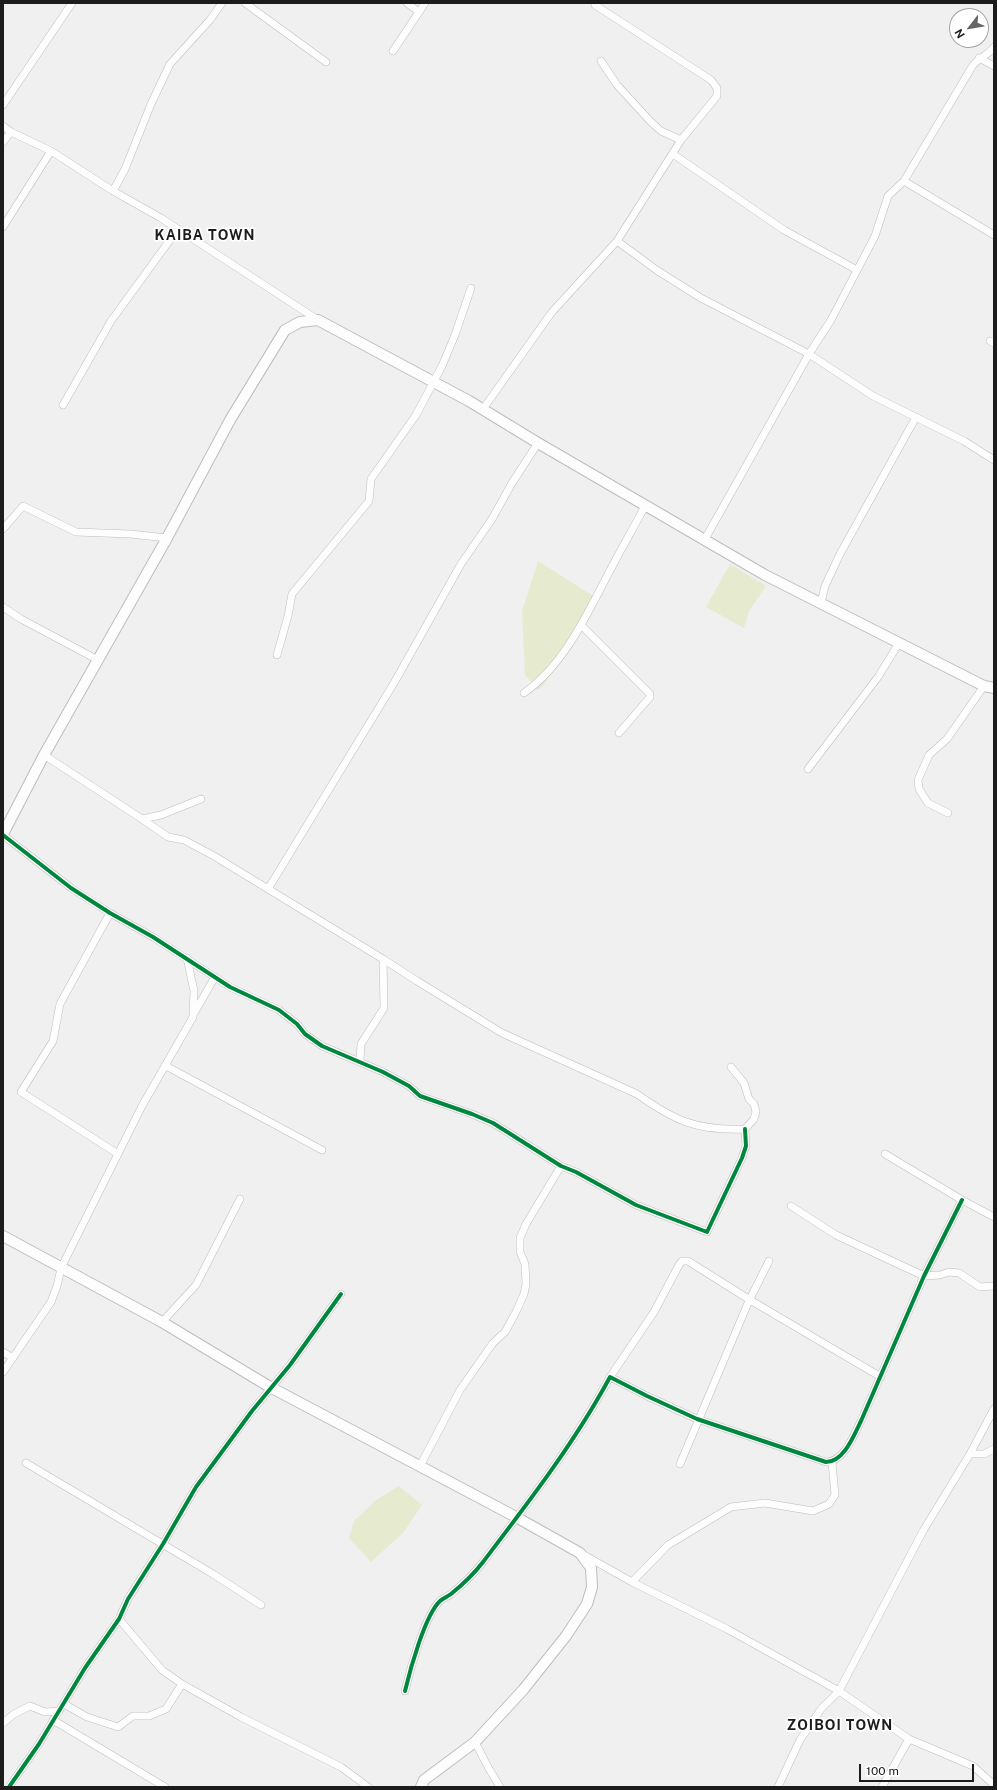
<!DOCTYPE html>
<html>
<head>
<meta charset="utf-8">
<style>
  body { margin:0 }
  #map { position:relative; width:997px; height:1790px; overflow:hidden; background:#f0f0f0; font-family:"Public Sans",sans-serif }
  canvas { display:block }
  .frame { position:absolute; inset:0; border:4px solid #1c1c1c; pointer-events:none }
  .north { position:absolute; left:949px; top:8px; width:40px; height:40px; box-sizing:border-box; background:#fff; border:1px solid #a4a4a4; border-radius:50%; rotate:239deg; font-size:11px; font-weight:700; line-height:16px; text-align:center; color:#1c1c1c }
  .north::after { content:''; display:block; margin:auto; width:14px; height:18px; background:#666; clip-path:polygon(50% 0,100% 100%,50% 72%,0 100%) }
  .scale { position:absolute; left:859px; top:1764px; width:115px; height:18px; box-sizing:border-box; border:2px solid #1c1c1c; border-top:0; padding-left:5px; font-size:12px; line-height:14px; white-space:nowrap; color:#1c1c1c; -webkit-text-stroke:3px #fff; paint-order:stroke }
</style>
</head>
<body>
<div id="map">
<canvas width="997" height="1790"></canvas>
<div class="frame"></div>
<div class="north">N</div>
<div class="scale">100 m</div>
</div>
<script>
const c = document.querySelector('canvas').getContext('2d');
c.lineJoin = 'round';
function paint(path, color) {
  c.fillStyle = color;
  c.fill(path, 'evenodd');
}
function stroke(path, color, width, dash) {
  c.strokeStyle = color;
  c.lineWidth = width;
  c.lineCap = dash ? 'butt' : 'round';
  c.setLineDash(dash || []);
  c.stroke(path);
}
function drawText(font, color, halo, rows, align = 'center') {
  c.font = font + ' "Public Sans",sans-serif';
  c.lineWidth = 3.5;
  c.setLineDash([]);
  c.textBaseline = 'middle';
  c.strokeStyle = halo;
  c.fillStyle = color;
  for (const [text, x, y, turn = 0] of rows) {
    c.save();
    c.translate(x, y);
    c.rotate((+turn || 0) * Math.PI / 180);
    c.textAlign = isNaN(turn) ? turn : align;
    if (halo) c.strokeText(text, 0, 0);
    c.fillText(text, 0, 0);
    c.restore();
  }
}
paint(new Path2D(`
  M 538,561 L 598,599 L 544,685 L 538,690 L 525,675 L 522,611 Z
  M 730,564 L 766,586 L 749,611 L 744,628 L 706,607 Z
  M 399,1486 L 422,1505 L 403,1533 L 371,1562 L 349,1538 L 354,1521 L 376,1500 Z`), '#e6ebd0');
const street = new Path2D(`
  M 245,3 L 326,62
  M 407,3 L 419,12
  M 393,51 L 425,3
  M 979,58 L 994,66
  M 601,61 L 617,85 L 651,122 L 661,131 L 681,140
  M 3,105 L 72,3
  M 3,126 L 11,132 L 51,151 L 113,191 L 161,218 L 318,320
  M 3,142 L 11,132
  M 673,154 L 784,230 L 857,270
  M 904,181 L 994,235
  M 113,191 L 125,169 L 151,104 L 170,64 L 210,20 L 222,3
  M 3,227 L 51,151
  M 617,241 L 658,271 L 701,298 L 809,354 L 873,396 L 964,441 L 994,460
  M 990,341 L 994,343
  M 63,405 L 111,321 L 178,229
  M 483,409 L 552,312 L 617,241 L 681,140 L 717,96 L 717,88 L 711,80 L 595,5
  M 3,529 L 23,506 L 76,532 L 130,534 L 167,538
  M 705,539 L 809,354 L 831,320 L 875,236 L 888,196 L 904,181 L 973,65 C 980,57 987,56 994,47
  M 821,603 L 825,586 L 840,554 L 916,417
  M 3,607 L 21,619 L 98,660
  M 581,625 L 650,694 L 650,697 L 619,733
  M 277,655 L 288,616 L 292,594 L 369,501 L 371,479 L 416,415 L 442,366 L 455,335 L 471,288
  M 524,693 C 567,663 590,607 614,563 C 624,544 635,525 645,506
  M 44,755 L 142,819 L 168,837 L 184,840 L 214,856 L 383,959 L 417,981 L 502,1033 L 637,1094 C 675,1121 697,1131 745,1129 L 754,1119 L 756,1112 L 754,1104 L 749,1099 L 744,1083 L 731,1067
  M 808,769 L 878,677 L 899,643
  M 948,813 L 928,803 L 919,789 L 918,780 L 929,755 L 947,739 L 984,686
  M 142,819 L 161,815 L 201,799
  M 3,835 L 71,888 L 110,913 L 153,937 L 230,987 L 279,1010 L 297,1024 L 305,1034 L 322,1046 L 383,1072 L 409,1086 L 420,1096 L 472,1114 L 493,1123 L 561,1166 L 576,1172 L 636,1205 L 707,1232 L 742,1158 L 746,1146 L 745,1129
  M 268,889 L 394,683 L 461,564 L 492,519 L 512,483 L 538,443
  M 110,913 L 60,1004 L 53,1041 L 21,1092 L 118,1154
  M 193,1015 L 215,977
  M 360,1061 L 361,1044 L 384,1008 L 383,959
  M 166,1066 L 322,1150
  M 885,1154 L 962,1200 L 994,1217
  M 791,1206 L 836,1235 L 924,1276 L 940,1275 L 949,1272 L 959,1273 L 980,1287 L 994,1286
  M 162,1322 L 196,1285 L 240,1199
  M 3,1352 L 13,1358
  M 3,1372 L 51,1302 L 57,1286 L 61,1268 L 142,1106 L 193,1017 L 194,991 L 187,958
  M 610,1377 L 654,1312 L 679,1265 L 682,1261 L 688,1261 L 750,1300 L 881,1377
  M 970,1454 L 984,1454 L 994,1449
  M 26,1463 L 213,1574 L 261,1605
  M 680,1464 L 748,1303 L 769,1261
  M 420,1466 L 460,1390 L 493,1343 L 505,1332 L 516,1312 L 524,1294 L 526,1284 L 525,1264 L 520,1252 L 520,1238 L 526,1224 L 561,1166
  M 584,1555 L 632,1582 L 727,1629 L 839,1691 L 909,1739 L 973,1766 L 994,1785
  M 632,1582 L 668,1545 L 731,1507 L 765,1503 L 813,1511 L 829,1504 L 835,1495 L 832,1462
  M 119,1619 L 162,1670 L 182,1684 L 241,1717 L 341,1767 L 368,1787
  M 405,1691 C 410,1670 425,1615 440,1601 C 443,1598 447,1597 451,1594 C 462,1585 474,1574 483,1562 C 528,1503 575,1442 610,1377 L 647,1396 L 697,1419 L 826,1462 C 844,1462 854,1435 861,1421 L 924,1276 L 962,1200
  M 64,1704 L 87,1717 L 118,1727 L 133,1716 L 149,1716 L 166,1709 L 182,1684
  M 53,1720 L 165,1787
  M 3,1723 L 14,1714 L 30,1706 L 45,1712 L 59,1711
  M 475,1742 L 488,1767 L 500,1787
  M 9,1787 L 39,1744 L 85,1668 L 119,1619 L 128,1599 L 163,1544 L 196,1487 L 252,1411 L 290,1365 L 341,1294
  M 778,1787 L 800,1740 L 821,1709 L 839,1691 L 923,1531 L 970,1454 L 994,1409
  M 882,1787 L 909,1739`);
const secondary = new Path2D(`
  M 3,834 L 44,755 L 167,538 L 230,420 L 285,330 L 300,322 L 318,320 L 469,401 L 538,443 L 765,575 L 984,686 L 994,688
  M 3,1236 L 162,1322 L 270,1387 L 516,1517 L 580,1553 L 591,1568 L 592,1587 L 587,1604 L 566,1636 L 523,1690 L 475,1742 L 424,1780 L 421,1787`);
stroke(street, '#bdbdbd', 8);
stroke(secondary, '#bdbdbd', 12);
stroke(street, '#fdfdfd', 7);
stroke(secondary, '#fdfdfd', 10);
stroke(new Path2D(`
  M 3,835 L 71,888 L 110,913 L 153,937 L 230,987 L 279,1010 L 297,1024 L 305,1034 L 322,1046 L 383,1072 L 409,1086 L 420,1096 L 472,1114 L 493,1123 L 561,1166 L 576,1172 L 636,1205 L 707,1232 L 742,1158 L 746,1146 L 745,1129
  M 405,1691 C 410,1670 425,1615 440,1601 C 443,1598 447,1597 451,1594 C 462,1585 474,1574 483,1562 C 528,1503 575,1442 610,1377 L 647,1396 L 697,1419 L 826,1462 C 844,1462 854,1435 861,1421 L 924,1276 L 962,1200
  M 9,1787 L 39,1744 L 85,1668 L 119,1619 L 128,1599 L 163,1544 L 196,1487 L 252,1411 L 290,1365 L 341,1294`), '#00873e', 4);
c.letterSpacing = '1px';
drawText('bold 14px', '#1c1c1c', '#fff', [
  ["KAIBA TOWN",205,236],
  ["ZOIBOI TOWN",840,1726]
]);
c.letterSpacing = '0px';
</script>
</body>
</html>
